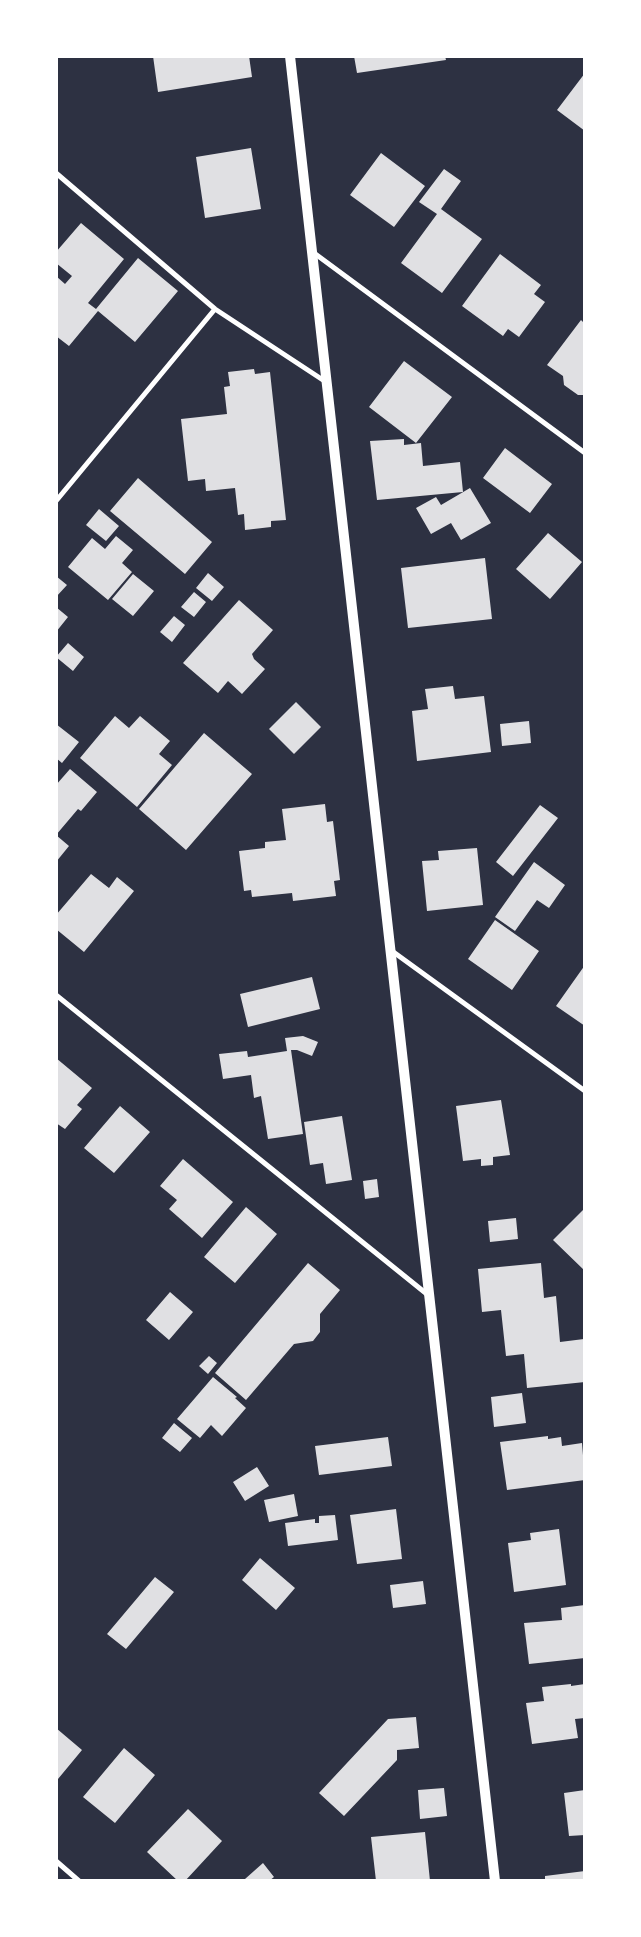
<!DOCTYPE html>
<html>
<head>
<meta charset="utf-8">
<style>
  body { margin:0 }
  #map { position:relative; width:641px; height:1937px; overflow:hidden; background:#2d3142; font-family:Cabin,sans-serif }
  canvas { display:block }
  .frame { position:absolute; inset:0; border:58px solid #fff; pointer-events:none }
</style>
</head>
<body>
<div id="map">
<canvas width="641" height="1937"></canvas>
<div class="frame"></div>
</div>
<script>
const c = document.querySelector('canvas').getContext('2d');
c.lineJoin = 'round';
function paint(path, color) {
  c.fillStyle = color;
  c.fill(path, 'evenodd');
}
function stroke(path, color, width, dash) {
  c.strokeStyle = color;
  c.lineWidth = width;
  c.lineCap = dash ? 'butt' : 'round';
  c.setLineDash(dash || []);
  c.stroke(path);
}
paint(new Path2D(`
  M 153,56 L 249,56 L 252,77 L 158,92 Z
  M 354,56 L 445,56 L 446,60 L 357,73 Z
  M 585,73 L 585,131 L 557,110 Z
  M 251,148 L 261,209 L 205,218 L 196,157 Z
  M 381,153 L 425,186 L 394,227 L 350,195 Z
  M 444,169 L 461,181 L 441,209 L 482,239 L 442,293 L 401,263 L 437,214 L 419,202 Z
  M 81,223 L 124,259 L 88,303 L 96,309 L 138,258 L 178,291 L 135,342 L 98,311 L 69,346 L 56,336 L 56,276 L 65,284 L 72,276 L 56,263 L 56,252 Z
  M 500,254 L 541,285 L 534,294 L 545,302 L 519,337 L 508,329 L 503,336 L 462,306 Z
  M 581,320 L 585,324 L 585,395 L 578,395 L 564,385 L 563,376 L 547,365 Z
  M 404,361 L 452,397 L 416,443 L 369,407 Z
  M 254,369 L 255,374 L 270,372 L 286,520 L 271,521 L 271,527 L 245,530 L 244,514 L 238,515 L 235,488 L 206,491 L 205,479 L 188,481 L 181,419 L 227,414 L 224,387 L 230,386 L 228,372 Z
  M 404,439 L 404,445 L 421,443 L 423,466 L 460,462 L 463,492 L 377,500 L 370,441 Z
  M 505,448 L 552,484 L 530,513 L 483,478 Z
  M 138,478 L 212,542 L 185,574 L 110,511 Z
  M 470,488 L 491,523 L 461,540 L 451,523 L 431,534 L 416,508 L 436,497 L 441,505 Z
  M 99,509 L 119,526 L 106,541 L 86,525 Z
  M 548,533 L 582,562 L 550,599 L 516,569 Z
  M 116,536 L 133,550 L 122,563 L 132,572 L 108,600 L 68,567 L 92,538 L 105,549 Z
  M 485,558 L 492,619 L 408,628 L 401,568 Z
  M 208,573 L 224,587 L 212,601 L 196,588 Z
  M 133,574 L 154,591 L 133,616 L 112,599 Z
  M 56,576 L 67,585 L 56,597 Z
  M 194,592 L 206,602 L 194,617 L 181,607 Z
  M 239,600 L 273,630 L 252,654 L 254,659 L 265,669 L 242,694 L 228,681 L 218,693 L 183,663 Z
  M 56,607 L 68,617 L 56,632 Z
  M 174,616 L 185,625 L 172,642 L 160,632 Z
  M 68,643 L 84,657 L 73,671 L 56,657 Z
  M 453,686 L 455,699 L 484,696 L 491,752 L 417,761 L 412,711 L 428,709 L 425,689 Z
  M 296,702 L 321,727 L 294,754 L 269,729 Z
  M 115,716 L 129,728 L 140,716 L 170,741 L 159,754 L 172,765 L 137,807 L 80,758 Z
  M 529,721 L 531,743 L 502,746 L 500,724 Z
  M 56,724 L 79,742 L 62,763 L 56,758 Z
  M 204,733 L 252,774 L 186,850 L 139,809 Z
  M 70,769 L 97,792 L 81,811 L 78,809 L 56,835 L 56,785 Z
  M 325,804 L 327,822 L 333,821 L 340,880 L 334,881 L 336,896 L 293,901 L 292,893 L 252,897 L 251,890 L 244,891 L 239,851 L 265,848 L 265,842 L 286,840 L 282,809 Z
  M 540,805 L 558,818 L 513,876 L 496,862 Z
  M 56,835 L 69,846 L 56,862 Z
  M 477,848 L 483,905 L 427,911 L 422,861 L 439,860 L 438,851 Z
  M 534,862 L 565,885 L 549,908 L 537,900 L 515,931 L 495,917 Z
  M 91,874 L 109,888 L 117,877 L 134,891 L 84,952 L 56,929 L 56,915 Z
  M 495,920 L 539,951 L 512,990 L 468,959 Z
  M 585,965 L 585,1026 L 556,1006 Z
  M 312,977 L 320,1009 L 248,1027 L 240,994 Z
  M 303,1036 L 318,1042 L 312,1056 L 297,1050 L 291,1050 L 303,1134 L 268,1139 L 261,1096 L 254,1098 L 251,1075 L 223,1079 L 219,1054 L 247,1051 L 248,1057 L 287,1051 L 285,1038 Z
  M 56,1058 L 92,1088 L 77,1105 L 82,1109 L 65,1129 L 56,1123 Z
  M 501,1100 L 510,1155 L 493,1157 L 493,1165 L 481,1166 L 481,1159 L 463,1161 L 456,1106 Z
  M 120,1106 L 150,1132 L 114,1173 L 84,1148 Z
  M 342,1116 L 352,1180 L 326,1184 L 323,1163 L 310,1165 L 304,1122 Z
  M 183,1159 L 233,1202 L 202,1238 L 169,1209 L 177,1200 L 160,1186 Z
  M 377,1179 L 379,1197 L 365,1199 L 363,1181 Z
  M 246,1207 L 277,1234 L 235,1283 L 204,1257 Z
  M 585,1208 L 585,1271 L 553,1240 Z
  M 516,1218 L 518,1239 L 490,1242 L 488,1221 Z
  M 308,1263 L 340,1290 L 320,1314 L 320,1332 L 313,1341 L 294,1344 L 246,1400 L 215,1373 Z
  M 541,1263 L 544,1298 L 556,1296 L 560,1342 L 584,1339 L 585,1382 L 527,1388 L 524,1354 L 506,1356 L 501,1310 L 482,1312 L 478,1269 Z
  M 170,1292 L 193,1312 L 169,1340 L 146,1320 Z
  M 209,1356 L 217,1363 L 208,1374 L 199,1366 Z
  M 213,1377 L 237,1397 L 235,1398 L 246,1408 L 222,1436 L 211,1425 L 200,1438 L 177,1419 Z
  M 522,1393 L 526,1423 L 494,1427 L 491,1397 Z
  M 174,1423 L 192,1438 L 180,1452 L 162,1438 Z
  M 548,1436 L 548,1439 L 561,1437 L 562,1446 L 582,1443 L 585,1480 L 507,1490 L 500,1442 Z
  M 388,1437 L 392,1466 L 319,1475 L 315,1446 Z
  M 257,1467 L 269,1486 L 245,1501 L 233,1482 Z
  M 294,1494 L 298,1516 L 269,1522 L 264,1500 Z
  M 396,1509 L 402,1559 L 357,1564 L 350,1515 Z
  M 335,1515 L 338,1540 L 288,1546 L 285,1523 L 315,1519 L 315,1523 L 319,1523 L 319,1516 Z
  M 559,1529 L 566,1585 L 514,1592 L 508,1543 L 531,1540 L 530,1533 Z
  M 260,1558 L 295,1588 L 276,1610 L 242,1580 Z
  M 155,1577 L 174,1592 L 126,1649 L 107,1634 Z
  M 423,1581 L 426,1604 L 393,1608 L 390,1585 Z
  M 585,1605 L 585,1658 L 529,1664 L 524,1623 L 562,1620 L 561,1608 Z
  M 571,1684 L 571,1686 L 585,1684 L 585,1718 L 575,1719 L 578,1738 L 532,1744 L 526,1703 L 544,1701 L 542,1687 Z
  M 416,1717 L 419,1748 L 397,1750 L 397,1760 L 344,1816 L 319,1793 L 388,1719 Z
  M 56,1728 L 82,1750 L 58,1779 L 56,1778 Z
  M 124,1748 L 155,1775 L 115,1823 L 83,1797 Z
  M 444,1788 L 447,1816 L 420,1819 L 418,1790 Z
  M 585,1790 L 585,1835 L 569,1836 L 564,1793 Z
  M 188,1809 L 222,1841 L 185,1881 L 178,1881 L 147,1852 Z
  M 425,1832 L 430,1881 L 376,1881 L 371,1837 Z
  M 263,1863 L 274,1877 L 269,1881 L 246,1881 L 245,1879 Z
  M 585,1871 L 585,1881 L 545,1881 L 545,1876 Z`), '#e0e0e3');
stroke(new Path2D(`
  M 56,173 L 215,309 L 326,382
  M 314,253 L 585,453
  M 56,501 L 215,309
  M 392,951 L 585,1091
  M 56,995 L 428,1295
  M 56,1861 L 79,1881`), '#fff', 5);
stroke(new Path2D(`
  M 290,56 L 495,1881`), '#fff', 10);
</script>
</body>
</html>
